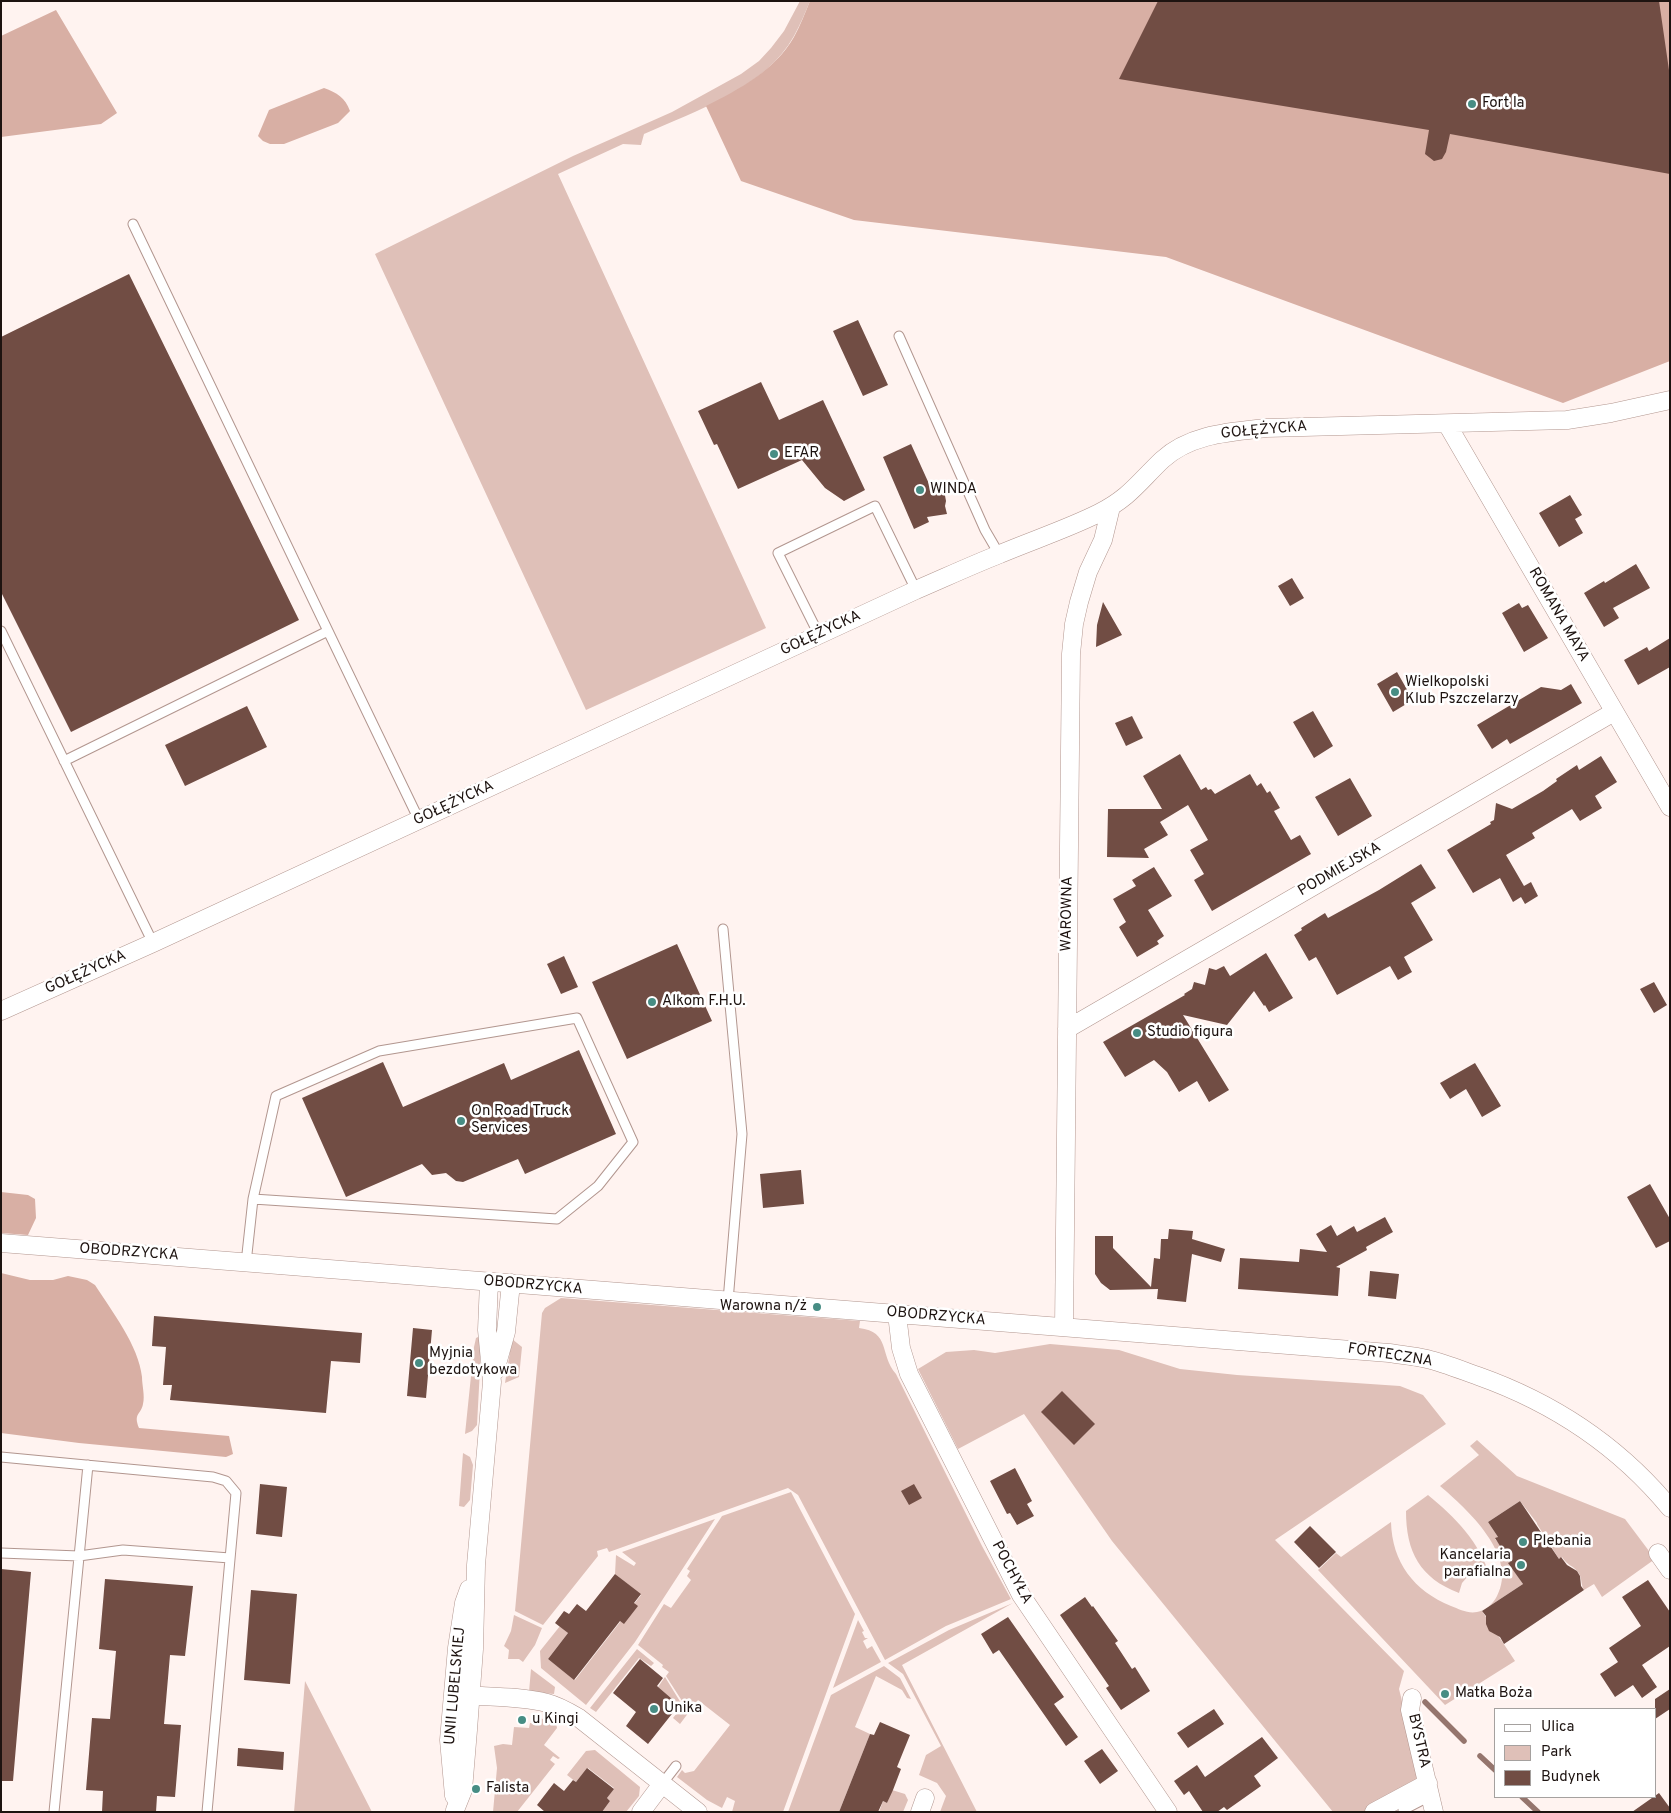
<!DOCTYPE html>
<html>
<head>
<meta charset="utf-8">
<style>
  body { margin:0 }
  #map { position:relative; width:1671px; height:1813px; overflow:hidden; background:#fff3f0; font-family:Overpass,sans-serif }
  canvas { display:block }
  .frame { position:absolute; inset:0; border:2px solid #1d1310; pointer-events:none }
  .legend { position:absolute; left:1494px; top:1708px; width:162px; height:90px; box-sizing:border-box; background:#fff; border:1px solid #a5a19f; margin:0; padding:6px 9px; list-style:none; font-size:15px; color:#1d1310 }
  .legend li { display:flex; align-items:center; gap:10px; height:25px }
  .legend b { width:25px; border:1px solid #a5a19f }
</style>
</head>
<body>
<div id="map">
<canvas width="1671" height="1813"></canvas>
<div class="frame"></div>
<ul class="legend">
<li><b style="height:6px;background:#fff"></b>Ulica</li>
<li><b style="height:14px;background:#dfc0b8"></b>Park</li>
<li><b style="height:14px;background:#714d44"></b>Budynek</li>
</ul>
</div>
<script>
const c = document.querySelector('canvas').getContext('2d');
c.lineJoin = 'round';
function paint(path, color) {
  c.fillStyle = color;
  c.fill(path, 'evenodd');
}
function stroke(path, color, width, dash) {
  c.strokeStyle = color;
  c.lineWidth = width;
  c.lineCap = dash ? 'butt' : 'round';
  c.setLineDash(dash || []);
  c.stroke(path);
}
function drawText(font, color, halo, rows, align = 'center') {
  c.font = font + ' Overpass,sans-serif';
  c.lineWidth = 5;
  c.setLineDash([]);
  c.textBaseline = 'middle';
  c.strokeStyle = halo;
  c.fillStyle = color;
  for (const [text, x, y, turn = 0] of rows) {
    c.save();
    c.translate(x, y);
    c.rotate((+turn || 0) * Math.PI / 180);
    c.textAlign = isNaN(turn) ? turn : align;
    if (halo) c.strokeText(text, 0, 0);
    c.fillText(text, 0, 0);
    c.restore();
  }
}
paint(new Path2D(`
  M 800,1 L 810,1 C 805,13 800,25 794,36 C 765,88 696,111 644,134 L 641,145 L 623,144 L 558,174 L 766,628 L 586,710 L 375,254 L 573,156 L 672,112 L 741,74 L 759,61 L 771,48 L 784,31 Z
  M 561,1298 L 860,1321 L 859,1328 C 891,1332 879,1354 896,1374 L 982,1546 L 1011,1599 L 946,1626 L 885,1660 L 798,1495 L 788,1488 L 609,1552 L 607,1548 L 597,1551 L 598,1556 L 543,1625 L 515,1611 L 542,1313 L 545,1308 Z
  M 480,1336 L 480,1369 L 477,1425 L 472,1431 L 465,1434 L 474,1347 L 476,1338 Z
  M 512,1339 L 522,1347 L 519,1377 L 505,1383 Z
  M 1050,1344 L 1119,1350 L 1180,1369 L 1237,1375 L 1400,1386 L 1423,1395 L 1446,1424 L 1275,1540 L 1404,1671 L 1399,1689 L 1422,1781 L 1364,1812 L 1333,1812 L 1112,1541 L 1024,1414 L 958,1449 L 918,1369 L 946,1352 L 974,1350 L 995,1353 Z
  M 1477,1440 L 1517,1476 L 1625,1519 L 1655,1559 L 1602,1597 L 1594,1584 L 1584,1590 C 1580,1584 1583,1577 1577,1571 C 1572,1565 1568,1566 1562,1557 L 1559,1559 L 1537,1524 L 1537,1523 L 1520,1501 L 1488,1522 L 1498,1537 L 1495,1539 L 1513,1560 L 1509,1563 L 1523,1584 L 1482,1611 L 1515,1661 L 1445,1705 L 1318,1570 L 1336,1553 L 1341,1557 L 1391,1522 C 1392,1562 1414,1591 1451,1606 C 1459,1609 1468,1614 1477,1612 C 1485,1611 1493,1604 1497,1596 C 1519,1556 1467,1509 1440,1486 L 1479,1455 L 1470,1446 Z
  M 463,1453 L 470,1457 L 473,1465 L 470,1500 L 464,1507 L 459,1506 Z
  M 791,1492 L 855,1614 L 783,1812 L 732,1812 L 735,1801 L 727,1797 L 722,1808 L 707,1800 L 677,1777 L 682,1770 L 685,1773 L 694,1771 L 730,1725 L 698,1700 L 680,1724 L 673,1718 L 684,1704 L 666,1676 L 669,1672 L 662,1667 L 663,1665 L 638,1645 L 664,1604 L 671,1608 L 691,1580 L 687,1576 L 690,1571 L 687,1569 L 722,1516 Z
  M 1428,1495 C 1455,1517 1480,1542 1490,1577 L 1479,1574 L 1469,1575 L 1462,1583 L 1459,1593 C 1420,1578 1406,1552 1406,1511 Z
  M 715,1519 L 635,1642 L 586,1705 L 541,1668 L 540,1651 L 560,1626 L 568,1633 L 548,1659 L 575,1680 L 641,1595 L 615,1574 L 616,1555 L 634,1566 L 636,1563 L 622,1552 Z
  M 1013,1603 L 902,1665 L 977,1812 L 940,1812 L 946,1796 L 937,1783 L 919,1775 L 926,1755 L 941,1746 L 903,1674 L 888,1663 L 949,1630 Z
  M 514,1615 L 542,1628 L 535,1645 L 523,1662 L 519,1659 L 508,1659 L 509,1650 L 504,1646 L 511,1631 Z
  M 858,1620 L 864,1631 L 862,1632 L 865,1638 L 868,1638 L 863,1641 L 867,1649 L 872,1646 L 881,1662 L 833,1688 Z
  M 637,1649 L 654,1663 L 651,1666 L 639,1658 L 596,1712 L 590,1708 Z
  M 884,1666 L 900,1678 L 911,1699 L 907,1698 L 902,1690 L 876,1676 L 855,1727 L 870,1734 L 839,1812 L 788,1812 L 831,1695 Z
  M 531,1669 L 555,1687 L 554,1694 L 529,1692 Z
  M 665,1677 L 681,1703 L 679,1705 L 658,1687 Z
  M 305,1681 L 372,1812 L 294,1812 Z
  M 540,1718 L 556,1723 L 557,1728 L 544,1745 L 560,1758 L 558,1759 L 553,1756 L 550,1760 L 555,1764 L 517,1812 L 493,1812 L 497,1768 L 494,1746 L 503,1744 L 512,1745 L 514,1727 L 529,1728 L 530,1723 L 540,1724 Z
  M 595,1750 L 640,1787 L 639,1796 L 626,1812 L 602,1812 L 610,1801 L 607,1798 L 614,1788 L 588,1768 L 576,1782 L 567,1775 L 586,1751 Z
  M 892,1790 L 905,1794 L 908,1800 L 903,1812 L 879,1812 L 883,1801 L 887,1803 Z`), '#dfc0b8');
paint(new Path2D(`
  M 810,1 L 1670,1 L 1670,361 L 1563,403 L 1166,257 L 854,220 L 741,181 L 706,106 C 740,89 775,70 794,37 C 800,26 805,13 810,1 Z
  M 56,10 L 117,113 L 101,124 L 1,137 L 1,36 Z
  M 324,88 C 337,93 345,97 350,111 L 338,123 L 284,144 L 270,144 L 263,141 L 258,136 L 269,110 Z
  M 1,1192 L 28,1195 L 35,1199 L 36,1218 L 28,1235 L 1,1233 Z
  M 1,1273 L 30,1280 L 53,1280 L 68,1276 L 87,1280 L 95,1285 C 111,1310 139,1346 142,1377 C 142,1385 145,1396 143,1404 C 141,1415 133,1413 139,1428 L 229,1436 L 233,1454 L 226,1457 L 79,1443 L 1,1433 Z`), '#d8afa4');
stroke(new Path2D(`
  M 1425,1702 L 1464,1741
  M 1480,1756 L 1495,1770
  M 1522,1797 L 1538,1812`), '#95756d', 5.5);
paint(new Path2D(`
  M 1158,1 L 1659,1 L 1670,77 L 1670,174 L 1450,134 L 1446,152 L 1442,159 L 1434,161 L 1425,154 L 1429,130 L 1119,79 Z
  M 129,274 L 299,620 L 71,732 L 1,592 L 1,337 Z
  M 858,320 L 888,385 L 863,396 L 833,331 Z
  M 761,382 L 779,420 L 823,400 L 865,490 L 844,501 L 825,488 L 802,460 L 738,489 L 717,444 L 714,445 L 698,411 Z
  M 911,444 L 930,486 L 943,485 L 946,501 L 945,506 L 947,514 L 927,517 L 929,522 L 914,529 L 883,457 Z
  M 1570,495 L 1582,515 L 1575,519 L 1583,533 L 1559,547 L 1539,513 Z
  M 1636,564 L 1650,588 L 1613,608 L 1619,618 L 1604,627 L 1584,593 L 1604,581 L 1605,583 Z
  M 1292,578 L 1304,598 L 1290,606 L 1278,586 Z
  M 1103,602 L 1122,635 L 1096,647 L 1097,625 Z
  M 1519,603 L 1522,608 L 1528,605 L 1548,638 L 1524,652 L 1502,613 Z
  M 1670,638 L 1670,667 L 1638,685 L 1624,660 L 1647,647 L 1649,651 Z
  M 1397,672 L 1413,700 L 1393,712 L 1377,684 Z
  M 1571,684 L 1582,703 L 1510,744 L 1507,739 L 1492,749 L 1477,725 L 1541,687 L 1561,690 Z
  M 247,706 L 267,747 L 185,786 L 165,745 Z
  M 1313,711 L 1333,746 L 1314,758 L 1293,722 Z
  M 1132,716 L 1143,738 L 1126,746 L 1115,723 Z
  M 1180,754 L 1201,790 L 1206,787 L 1208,790 L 1211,789 L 1215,794 L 1250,774 L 1257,786 L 1261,783 L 1267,793 L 1270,791 L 1280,808 L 1274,811 L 1291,840 L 1300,835 L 1311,854 L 1212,911 L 1194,880 L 1204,874 L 1190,850 L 1208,840 L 1188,805 L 1160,822 L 1168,835 L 1144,849 L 1149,858 L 1107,857 L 1108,809 L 1162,809 L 1143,776 Z
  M 1601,756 L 1617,782 L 1595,796 L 1602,808 L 1580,821 L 1572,809 L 1532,833 L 1535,838 L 1506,855 L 1524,886 L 1531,882 L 1538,896 L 1525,904 L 1521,897 L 1513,902 L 1500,878 L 1473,893 L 1447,850 L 1491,824 L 1490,822 L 1494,820 L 1496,803 L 1512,809 L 1543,791 L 1557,781 L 1556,779 L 1577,765 L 1579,770 Z
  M 1350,778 L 1372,816 L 1338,836 L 1315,797 Z
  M 1421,864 L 1436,888 L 1411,903 L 1433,940 L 1404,957 L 1412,972 L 1398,980 L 1390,966 L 1337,995 L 1316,957 L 1309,961 L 1294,935 L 1302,930 L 1301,928 L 1325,913 L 1328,918 L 1379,890 Z
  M 1154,867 L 1172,896 L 1148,910 L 1164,936 L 1157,941 L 1159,944 L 1137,957 L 1119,927 L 1126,922 L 1113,899 L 1136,886 L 1132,880 Z
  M 677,944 L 712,1021 L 627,1059 L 592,982 Z
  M 1266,953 L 1293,998 L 1269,1012 L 1265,1005 L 1264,1006 L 1254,991 L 1227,1025 L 1183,1015 L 1229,1090 L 1209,1102 L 1197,1081 L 1179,1092 L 1167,1072 L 1154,1060 L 1125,1077 L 1103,1042 L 1185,995 L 1184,994 L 1192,989 L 1194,982 L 1205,985 L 1209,968 L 1216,970 L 1224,966 L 1230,976 Z
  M 564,956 L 578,987 L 561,994 L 547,964 Z
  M 1654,982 L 1667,1005 L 1654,1013 L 1640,989 Z
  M 579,1050 L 616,1134 L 525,1174 L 518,1159 L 463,1182 L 456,1181 L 446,1173 L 432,1175 L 422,1164 L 346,1197 L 302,1098 L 383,1062 L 403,1107 L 504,1063 L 511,1080 Z
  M 1475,1063 L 1501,1106 L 1482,1117 L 1466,1089 L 1450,1099 L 1440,1083 Z
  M 801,1170 L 804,1204 L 763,1208 L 760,1174 Z
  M 1650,1184 L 1670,1219 L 1670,1241 L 1656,1248 L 1627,1197 Z
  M 1385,1217 L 1393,1232 L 1366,1247 L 1367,1250 L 1336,1267 L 1340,1268 L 1338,1296 L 1238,1289 L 1240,1258 L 1299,1262 L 1300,1249 L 1327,1252 L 1316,1234 L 1331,1225 L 1337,1236 L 1354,1226 L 1357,1232 Z
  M 1169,1229 L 1193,1231 L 1192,1239 L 1225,1249 L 1221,1262 L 1192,1254 L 1186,1302 L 1157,1299 L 1158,1289 L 1110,1290 L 1101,1283 L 1095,1274 L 1095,1236 L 1113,1236 L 1113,1248 L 1151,1287 L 1154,1258 L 1160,1259 L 1161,1239 L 1168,1239 Z
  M 1370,1271 L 1399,1274 L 1396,1299 L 1368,1296 Z
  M 154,1316 L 362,1333 L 360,1363 L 331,1361 L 326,1413 L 170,1400 L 172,1385 L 163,1385 L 166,1347 L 152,1346 Z
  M 413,1328 L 432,1330 L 426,1398 L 407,1396 Z
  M 1062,1391 L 1095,1424 L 1074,1445 L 1041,1412 Z
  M 1015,1468 L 1032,1501 L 1027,1504 L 1034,1516 L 1017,1525 L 1010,1513 L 1007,1514 L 990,1481 Z
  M 260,1484 L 287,1487 L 282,1537 L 256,1534 Z
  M 914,1484 L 922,1498 L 909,1505 L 901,1491 Z
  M 1520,1501 L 1559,1559 L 1561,1557 L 1567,1565 L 1577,1571 L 1580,1576 L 1581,1586 L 1584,1590 L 1504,1644 L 1500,1637 L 1489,1631 L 1486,1624 L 1486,1616 L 1482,1611 L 1523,1584 L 1508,1563 L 1510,1562 L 1495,1538 L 1498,1537 L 1488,1522 Z
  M 1310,1526 L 1336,1552 L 1319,1568 L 1294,1542 Z
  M 1,1569 L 31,1572 L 13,1781 L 1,1781 Z
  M 615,1574 L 641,1594 L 634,1603 L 638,1606 L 624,1624 L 620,1621 L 574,1680 L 548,1659 L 568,1633 L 555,1623 L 564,1611 L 569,1614 L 577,1604 L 586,1611 Z
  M 105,1579 L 193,1586 L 185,1656 L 170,1655 L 164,1724 L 181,1725 L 175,1797 L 157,1796 L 156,1812 L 102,1812 L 103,1791 L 86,1790 L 92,1718 L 110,1719 L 116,1651 L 99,1649 Z
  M 1648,1580 L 1670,1612 L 1670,1646 L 1642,1665 L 1657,1687 L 1642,1698 L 1633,1685 L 1615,1697 L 1600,1674 L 1618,1662 L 1609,1648 L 1641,1626 L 1622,1597 Z
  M 251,1590 L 297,1594 L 290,1684 L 244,1680 Z
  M 1085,1597 L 1092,1607 L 1093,1606 L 1118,1641 L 1115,1643 L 1132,1669 L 1135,1667 L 1150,1691 L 1121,1710 L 1106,1688 L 1109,1686 L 1060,1615 Z
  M 1008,1617 L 1064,1697 L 1054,1704 L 1078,1737 L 1066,1746 L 999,1650 L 993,1654 L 981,1634 Z
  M 640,1659 L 663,1678 L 657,1686 L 679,1705 L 648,1744 L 626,1726 L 636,1712 L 613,1693 Z
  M 1670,1689 L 1670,1709 L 1655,1719 L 1655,1699 Z
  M 1214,1709 L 1224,1724 L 1188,1748 L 1177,1733 Z
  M 880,1722 L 910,1735 L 897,1767 L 901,1769 L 893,1790 L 887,1803 L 883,1801 L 878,1812 L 839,1812 L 870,1734 L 874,1735 Z
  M 1262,1737 L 1278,1758 L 1254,1776 L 1261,1786 L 1227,1810 L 1224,1807 L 1217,1812 L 1203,1812 L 1189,1791 L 1184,1795 L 1174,1781 L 1197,1765 L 1205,1777 Z
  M 238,1748 L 284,1752 L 283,1770 L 237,1766 Z
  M 1102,1749 L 1118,1771 L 1100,1784 L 1084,1761 Z
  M 587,1768 L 614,1789 L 607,1798 L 610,1801 L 602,1812 L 545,1812 L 537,1805 L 554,1783 L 564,1791 L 573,1780 L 576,1782 Z
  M 1659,1793 L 1670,1808 L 1670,1812 L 1632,1812 Z`), '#714d44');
const lane = new Path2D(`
  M 133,224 L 328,631
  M 899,336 L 985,530 L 999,554
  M 1,631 L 153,943
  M 819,635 L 778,553 L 875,506 L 916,590
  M 64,761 L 328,631 L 419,820
  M 723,929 L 742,1134 L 728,1301
  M 246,1263 L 253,1199 L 557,1219 L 598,1186 L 633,1142 L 577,1018 L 379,1051 L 276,1096 L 253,1199
  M 1,1457 L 213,1477 L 226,1481 L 236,1493 L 207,1812
  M 1,1553 L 79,1556 L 123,1550 L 230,1558
  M 662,1784 L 676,1766
  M 1403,1810 L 1430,1796
  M 54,1812 L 88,1465`);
const street = new Path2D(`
  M 1447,424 L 1670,807
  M 1,1011 L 153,943 L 916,590 C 944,578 972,565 1000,554 C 1033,540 1067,529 1099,513 C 1129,498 1139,482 1162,460 C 1190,434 1230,432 1266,428 L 1567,420 L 1611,413 L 1670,400
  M 1067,1029 L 1614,712
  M 1,1243 L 1389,1353 C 1402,1355 1415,1356 1427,1359 C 1444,1363 1461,1370 1478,1376 C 1554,1403 1618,1445 1670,1508
  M 897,1314 L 901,1348 L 909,1374 L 1021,1595 L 1168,1812
  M 1064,1327 L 1071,654 L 1074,624 L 1079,602 L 1088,572 L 1103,540 L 1111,507
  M 495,1371 L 506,1332 L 511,1283
  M 1658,1553 L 1670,1570
  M 462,1695 C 490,1697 520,1696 547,1703 C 559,1706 569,1712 579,1718 L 698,1812
  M 1412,1698 L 1410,1710 L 1434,1812
  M 454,1796 L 449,1740 L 457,1648 L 464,1603 L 469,1589
  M 455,1810 L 463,1790 L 468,1730 L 474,1649 L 476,1565 L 492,1382 L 487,1330 L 489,1282
  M 641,1812 L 662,1784
  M 920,1812 L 925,1798
  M 1374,1812 L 1428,1783`);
stroke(lane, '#b2968f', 11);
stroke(street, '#b2968f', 19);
stroke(lane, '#fff', 9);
stroke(street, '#fff', 18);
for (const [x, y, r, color] of [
  [1472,104,5,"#478d84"],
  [774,454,5,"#478d84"],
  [920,490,5,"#478d84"],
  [1395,692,5,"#478d84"],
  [652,1002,5,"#478d84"],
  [1137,1033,5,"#478d84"],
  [461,1121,5,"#478d84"],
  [817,1307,5,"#478d84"],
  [419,1363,5,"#478d84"],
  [1523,1542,5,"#478d84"],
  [1521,1565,5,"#478d84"],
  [1445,1694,5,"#478d84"],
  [654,1709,5,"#478d84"],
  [522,1720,5,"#478d84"],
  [476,1789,5,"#478d84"]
]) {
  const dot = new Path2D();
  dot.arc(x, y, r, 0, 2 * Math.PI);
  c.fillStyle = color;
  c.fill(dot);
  stroke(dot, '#fff', 2);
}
drawText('15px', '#1d1310', '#fff', [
  ["Fort Ia",1482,104],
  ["EFAR",784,454],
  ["WINDA",930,490],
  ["Wielkopolski",1405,683],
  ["Klub Pszczelarzy",1405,700],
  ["Alkom F.H.U.",662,1002],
  ["Studio figura",1147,1033],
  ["On Road Truck",471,1112],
  ["Services",471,1129],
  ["Warowna n/ż",807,1307,"right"],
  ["Myjnia",429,1354],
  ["bezdotykowa",429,1371],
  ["Plebania",1533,1542],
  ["Kancelaria",1511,1556,"right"],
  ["parafialna",1511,1573,"right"],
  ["Matka Boża",1455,1694],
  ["Unika",664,1709],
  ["u Kingi",532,1720],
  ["Falista",486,1789]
], 'left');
drawText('15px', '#1d1310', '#fff', [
  ["GOŁĘŻYCKA",1264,431,-5],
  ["ROMANA MAYA",1558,615,60],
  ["GOŁĘŻYCKA",821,634,-25],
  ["GOŁĘŻYCKA",454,804,-25],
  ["PODMIEJSKA",1340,870,-30],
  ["WAROWNA",1068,914,-89],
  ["GOŁĘŻYCKA",86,973,-24],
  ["OBODRZYCKA",129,1253,4],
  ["OBODRZYCKA",533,1286,5],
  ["OBODRZYCKA",936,1317,5],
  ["FORTECZNA",1390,1356,9],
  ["POCHYŁA",1011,1573,62],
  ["UNII LUBELSKIEJ",456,1686,-85],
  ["BYSTRA",1418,1741,77]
]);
</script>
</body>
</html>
